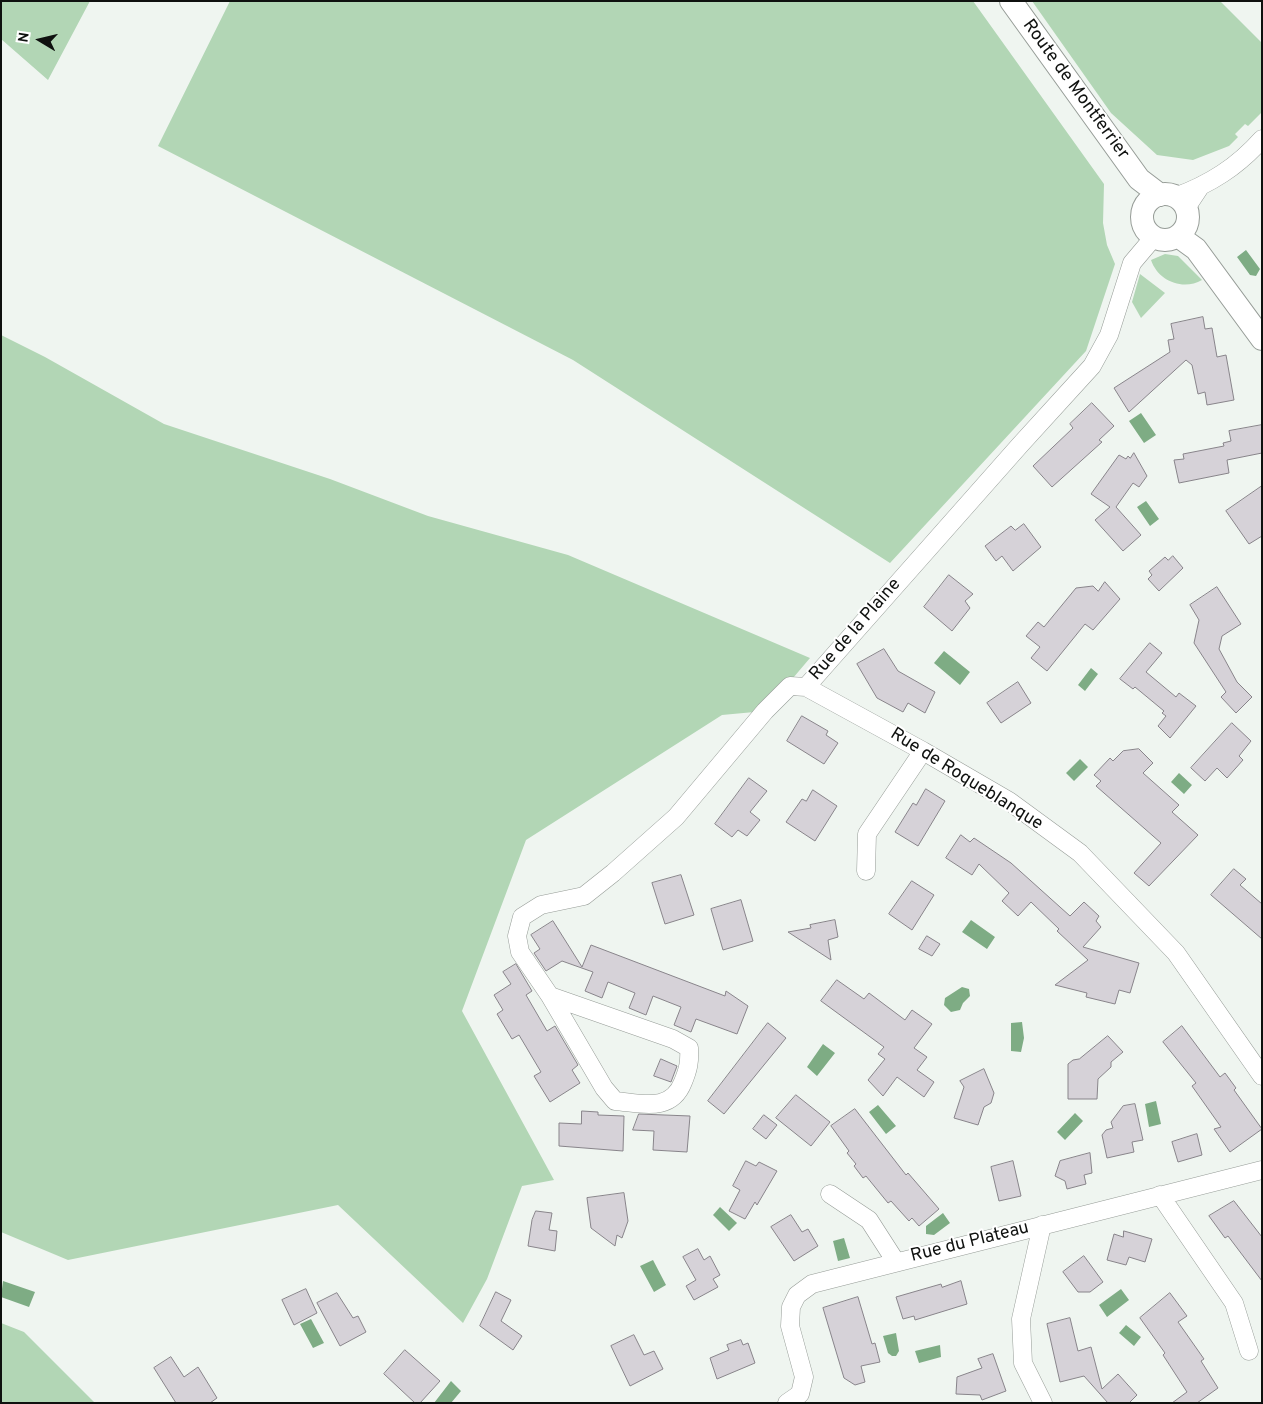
<!DOCTYPE html>
<html>
<head>
<meta charset="utf-8">
<style>
  body { margin:0 }
  #map { position:relative; width:1263px; height:1404px; overflow:hidden; background:#eff5f0; font-family:Overpass,sans-serif }
  canvas { display:block }
  .frame { position:absolute; inset:0; border:2px solid #0f110f; pointer-events:none }
  .north { position:absolute; left:15px; top:15px; width:50px; height:50px; -webkit-text-stroke:4px #fff; paint-order:stroke; rotate:279deg; font-size:14px; font-weight:700; line-height:20px; text-align:center; color:#0f110f }
  .north::after { content:''; display:block; margin:auto; width:18px; height:22px; background:#0f110f; clip-path:polygon(50% 0,100% 100%,50% 72%,0 100%) }
</style>
</head>
<body>
<div id="map">
<canvas width="1263" height="1404"></canvas>
<div class="frame"></div>
<div class="north">N</div>
</div>
<script>
const c = document.querySelector('canvas').getContext('2d');
c.lineJoin = 'round';
function paint(path, color) {
  c.fillStyle = color;
  c.fill(path, 'evenodd');
}
function stroke(path, color, width, dash) {
  c.strokeStyle = color;
  c.lineWidth = width;
  c.lineCap = dash ? 'butt' : 'round';
  c.setLineDash(dash || []);
  c.stroke(path);
}
function drawText(font, color, halo, rows, align = 'center') {
  c.font = font + ' Overpass,sans-serif';
  c.lineWidth = 4;
  c.setLineDash([]);
  c.textBaseline = 'middle';
  c.strokeStyle = halo;
  c.fillStyle = color;
  for (const [text, x, y, turn = 0] of rows) {
    c.save();
    c.translate(x, y);
    c.rotate((+turn || 0) * Math.PI / 180);
    c.textAlign = isNaN(turn) ? turn : align;
    if (halo) c.strokeText(text, 0, 0);
    c.fillText(text, 0, 0);
    c.restore();
  }
}
paint(new Path2D(`
  M 1,1 L 90,1 L 48,80 L 1,39 Z
  M 230,1 L 973,1 L 1104,184 L 1103,223 L 1107,245 L 1115,264 L 1086,351 L 890,563 L 573,360 L 158,146 Z
  M 1032,1 L 1220,1 L 1262,43 L 1262,112 L 1248,126 L 1245,124 L 1235,134 L 1238,137 L 1229,146 L 1193,160 L 1157,155 L 1111,113 Z
  M 1165,254 L 1178,256 L 1202,280 C 1183,291 1158,281 1151,260 Z
  M 1140,274 L 1165,293 L 1141,318 L 1132,302 Z
  M 1,335 L 45,357 L 164,424 L 330,479 L 428,516 L 568,555 L 810,658 L 765,711 L 722,715 L 526,840 L 462,1011 L 554,1180 L 522,1186 L 487,1279 L 463,1323 L 338,1205 L 68,1260 L 1,1232 Z
  M 1,1323 L 24,1332 L 95,1403 L 1,1403 Z`), '#b2d6b5');
paint(new Path2D(`
  M 1246,250 L 1260,269 L 1256,276 L 1250,275 L 1237,257 Z
  M 1141,413 L 1156,435 L 1144,443 L 1129,421 Z
  M 1146,501 L 1159,519 L 1150,526 L 1137,507 Z
  M 944,651 L 970,672 L 960,685 L 934,663 Z
  M 1091,668 L 1098,674 L 1085,691 L 1078,685 Z
  M 1080,759 L 1088,767 L 1074,781 L 1066,773 Z
  M 1179,773 L 1192,785 L 1184,794 L 1171,782 Z
  M 971,920 L 995,937 L 987,949 L 962,932 Z
  M 962,987 L 969,989 L 970,996 L 963,1003 L 960,1010 L 951,1012 L 944,1005 L 945,998 Z
  M 1022,1022 L 1024,1038 L 1021,1052 L 1011,1051 L 1011,1023 Z
  M 823,1044 L 835,1053 L 817,1076 L 807,1067 Z
  M 1156,1101 L 1161,1124 L 1149,1127 L 1145,1104 Z
  M 878,1105 L 896,1126 L 886,1134 L 869,1112 Z
  M 1075,1113 L 1083,1121 L 1065,1140 L 1057,1132 Z
  M 720,1207 L 737,1223 L 729,1231 L 713,1215 Z
  M 943,1213 L 950,1223 L 934,1235 L 926,1234 L 926,1226 Z
  M 844,1238 L 850,1258 L 838,1261 L 833,1241 Z
  M 653,1260 L 666,1285 L 654,1292 L 640,1266 Z
  M 3,1281 L 35,1292 L 29,1307 L 1,1297 Z
  M 1121,1289 L 1129,1300 L 1107,1317 L 1099,1305 Z
  M 311,1319 L 324,1343 L 313,1348 L 300,1324 Z
  M 1126,1325 L 1141,1337 L 1134,1346 L 1119,1333 Z
  M 896,1333 L 899,1351 L 896,1356 L 892,1356 L 888,1353 L 883,1336 Z
  M 940,1345 L 941,1357 L 919,1363 L 915,1351 Z
  M 451,1381 L 461,1391 L 451,1403 L 434,1403 Z`), '#7eac84');
const building = new Path2D(`
  M 1203,317 L 1205,329 L 1212,328 L 1217,357 L 1226,355 L 1234,400 L 1207,405 L 1205,392 L 1198,394 L 1192,365 L 1186,360 L 1129,412 L 1114,388 L 1170,352 L 1168,340 L 1174,339 L 1171,324 Z
  M 1092,403 L 1114,426 L 1099,440 L 1102,442 L 1052,487 L 1033,466 L 1073,428 L 1070,424 Z
  M 1262,425 L 1262,453 L 1227,460 L 1229,473 L 1179,483 L 1174,460 L 1184,459 L 1183,454 L 1224,446 L 1223,443 L 1231,441 L 1229,431 Z
  M 1134,453 L 1147,476 L 1139,487 L 1133,483 L 1116,507 L 1141,535 L 1123,551 L 1095,520 L 1110,507 L 1091,494 L 1119,455 L 1126,459 L 1128,456 L 1130,458 Z
  M 1262,486 L 1262,536 L 1249,544 L 1226,511 Z
  M 1024,524 L 1041,547 L 1013,571 L 1002,556 L 996,561 L 985,546 L 1011,526 L 1015,530 Z
  M 1173,556 L 1183,568 L 1159,591 L 1148,579 L 1152,575 L 1149,571 L 1165,557 L 1168,560 Z
  M 949,575 L 973,594 L 965,601 L 970,608 L 952,631 L 924,607 Z
  M 1105,582 L 1120,599 L 1093,630 L 1085,624 L 1047,671 L 1031,658 L 1040,647 L 1026,636 L 1038,622 L 1044,627 L 1076,588 L 1093,586 L 1098,591 Z
  M 1217,587 L 1241,624 L 1222,636 L 1219,649 L 1237,682 L 1252,697 L 1236,713 L 1221,697 L 1226,692 L 1194,643 L 1199,620 L 1190,605 Z
  M 1150,643 L 1162,653 L 1146,672 L 1176,697 L 1179,693 L 1196,706 L 1170,738 L 1158,726 L 1166,716 L 1162,713 L 1164,711 L 1135,687 L 1133,689 L 1120,679 Z
  M 884,649 L 898,671 L 935,692 L 925,713 L 908,703 L 903,712 L 877,698 L 857,664 Z
  M 1018,682 L 1031,703 L 1001,723 L 987,703 Z
  M 802,716 L 828,731 L 826,735 L 838,743 L 824,764 L 787,741 Z
  M 1232,723 L 1251,741 L 1239,756 L 1243,760 L 1227,778 L 1217,768 L 1205,781 L 1191,768 Z
  M 1139,749 L 1153,763 L 1143,773 L 1179,805 L 1172,812 L 1198,835 L 1149,886 L 1134,873 L 1161,843 L 1096,786 L 1101,781 L 1094,775 L 1110,758 L 1113,761 L 1123,751 Z
  M 749,778 L 767,791 L 750,812 L 760,820 L 747,836 L 738,830 L 732,837 L 715,824 Z
  M 926,789 L 945,801 L 918,846 L 895,832 L 913,803 L 916,805 Z
  M 813,790 L 837,806 L 815,841 L 786,822 L 802,799 L 806,801 Z
  M 961,835 L 970,842 L 974,838 L 1011,863 L 1070,916 L 1084,902 L 1099,916 L 1096,921 L 1101,927 L 1083,947 L 1139,963 L 1130,993 L 1119,990 L 1115,1004 L 1086,997 L 1087,993 L 1055,985 L 1088,960 L 1057,931 L 1059,929 L 1031,902 L 1018,916 L 1002,901 L 1009,893 L 979,864 L 972,875 L 946,858 Z
  M 1234,869 L 1246,879 L 1240,885 L 1262,904 L 1262,939 L 1211,895 Z
  M 681,875 L 694,915 L 665,924 L 652,883 Z
  M 912,881 L 934,895 L 912,930 L 889,914 Z
  M 741,900 L 753,941 L 723,950 L 711,909 Z
  M 835,920 L 838,937 L 828,940 L 831,960 L 788,932 L 811,928 L 810,925 Z
  M 553,921 L 582,967 L 591,945 L 725,996 L 726,991 L 748,1006 L 737,1034 L 696,1019 L 691,1032 L 674,1025 L 681,1007 L 653,996 L 646,1015 L 629,1008 L 635,993 L 608,982 L 602,998 L 585,991 L 593,972 L 562,961 L 546,971 L 534,953 L 540,949 L 531,935 Z
  M 927,936 L 940,944 L 932,956 L 919,949 Z
  M 516,964 L 532,991 L 526,995 L 547,1031 L 555,1026 L 578,1065 L 572,1070 L 580,1083 L 550,1102 L 534,1076 L 541,1072 L 519,1035 L 512,1039 L 497,1014 L 503,1010 L 494,995 L 511,984 L 503,972 Z
  M 837,980 L 864,999 L 869,993 L 905,1020 L 912,1010 L 932,1024 L 914,1048 L 927,1057 L 917,1070 L 934,1082 L 924,1097 L 897,1077 L 883,1096 L 868,1080 L 885,1059 L 878,1054 L 884,1047 L 821,1001 Z
  M 768,1023 L 786,1038 L 724,1114 L 708,1101 Z
  M 1182,1026 L 1220,1077 L 1225,1073 L 1236,1088 L 1234,1090 L 1262,1129 L 1230,1152 L 1214,1129 L 1221,1127 L 1192,1086 L 1196,1083 L 1163,1042 Z
  M 1108,1036 L 1123,1052 L 1111,1062 L 1111,1067 L 1098,1079 L 1097,1099 L 1068,1099 L 1068,1064 L 1073,1060 L 1079,1059 Z
  M 661,1059 L 677,1066 L 671,1082 L 654,1076 Z
  M 984,1069 L 994,1093 L 991,1103 L 984,1107 L 978,1125 L 954,1118 L 964,1087 L 960,1081 Z
  M 796,1095 L 830,1122 L 811,1146 L 776,1118 Z
  M 1135,1104 L 1143,1140 L 1132,1142 L 1134,1152 L 1107,1158 L 1102,1135 L 1106,1130 L 1113,1128 L 1111,1122 L 1123,1106 Z
  M 855,1109 L 906,1175 L 908,1173 L 939,1209 L 919,1226 L 912,1218 L 909,1221 L 891,1201 L 888,1203 L 866,1176 L 863,1178 L 854,1166 L 856,1164 L 847,1153 L 849,1151 L 831,1126 Z
  M 582,1111 L 598,1112 L 598,1115 L 624,1116 L 623,1151 L 559,1146 L 559,1123 L 581,1124 Z
  M 639,1114 L 690,1116 L 687,1152 L 653,1150 L 654,1131 L 633,1130 Z
  M 764,1115 L 777,1125 L 766,1139 L 753,1129 Z
  M 1197,1134 L 1202,1155 L 1178,1162 L 1172,1142 Z
  M 1090,1153 L 1092,1173 L 1084,1175 L 1086,1184 L 1067,1189 L 1065,1181 L 1055,1176 L 1060,1161 Z
  M 746,1161 L 756,1166 L 759,1162 L 777,1171 L 757,1205 L 755,1202 L 745,1219 L 729,1211 L 740,1190 L 733,1186 Z
  M 1013,1161 L 1021,1196 L 999,1201 L 991,1167 Z
  M 624,1193 L 628,1221 L 622,1238 L 617,1235 L 615,1246 L 591,1228 L 587,1198 Z
  M 1234,1201 L 1262,1237 L 1262,1281 L 1228,1236 L 1225,1238 L 1209,1216 Z
  M 536,1211 L 552,1213 L 549,1230 L 557,1231 L 555,1251 L 528,1246 L 532,1220 Z
  M 791,1215 L 802,1232 L 808,1229 L 818,1246 L 794,1261 L 771,1227 Z
  M 1124,1231 L 1152,1239 L 1145,1262 L 1129,1257 L 1126,1265 L 1107,1260 L 1114,1234 L 1123,1237 Z
  M 698,1249 L 704,1260 L 710,1256 L 720,1275 L 713,1279 L 718,1287 L 694,1300 L 686,1286 L 696,1280 L 683,1257 Z
  M 1084,1256 L 1103,1282 L 1090,1292 L 1078,1292 L 1063,1272 Z
  M 961,1281 L 967,1304 L 915,1320 L 914,1316 L 903,1319 L 896,1297 L 941,1284 L 942,1287 Z
  M 306,1289 L 317,1313 L 294,1325 L 282,1300 Z
  M 496,1292 L 511,1300 L 501,1321 L 522,1336 L 513,1350 L 480,1326 Z
  M 337,1293 L 353,1318 L 358,1316 L 366,1332 L 340,1346 L 317,1303 Z
  M 1170,1293 L 1187,1316 L 1178,1322 L 1204,1359 L 1201,1361 L 1218,1388 L 1197,1403 L 1172,1403 L 1187,1392 L 1163,1355 L 1165,1353 L 1140,1318 Z
  M 858,1297 L 872,1344 L 875,1343 L 880,1362 L 861,1366 L 865,1382 L 855,1385 L 844,1378 L 823,1308 Z
  M 1070,1318 L 1078,1351 L 1091,1347 L 1102,1389 L 1118,1374 L 1137,1395 L 1129,1403 L 1108,1403 L 1084,1376 L 1060,1382 L 1047,1324 Z
  M 634,1335 L 644,1355 L 654,1351 L 663,1369 L 630,1386 L 611,1346 Z
  M 741,1340 L 743,1345 L 748,1343 L 755,1363 L 717,1379 L 710,1358 L 729,1350 L 727,1345 Z
  M 405,1350 L 440,1381 L 420,1403 L 415,1403 L 384,1374 Z
  M 993,1354 L 1006,1391 L 982,1400 L 980,1395 L 956,1394 L 957,1377 L 982,1368 L 978,1359 Z
  M 171,1357 L 184,1377 L 198,1367 L 217,1398 L 210,1403 L 176,1403 L 154,1368 Z`);
paint(building, '#d6d2d8');
stroke(building, '#88848a', 1);
const minor = new Path2D(`
  M 1175,197 C 1210,184 1237,167 1262,139
  M 1186,208 L 1200,187
  M 806,687 L 1020,445 L 1092,366 L 1109,335 L 1132,263 L 1154,237
  M 866,871 L 867,834 L 923,751
  M 550,996 L 673,1039 L 689,1048 C 690,1062 688,1070 683,1082 C 671,1113 641,1103 615,1101 L 604,1088 L 550,996 L 520,952 L 517,936 L 522,917 L 541,905 L 584,896 L 613,873 L 676,817 L 765,711 L 790,686 L 806,687 L 923,751 L 1009,801 L 1080,853 L 1176,953 L 1262,1076
  M 830,1194 L 869,1220 L 896,1262
  M 1160,1195 L 1234,1303 L 1249,1351
  M 1042,1225 L 1021,1319 L 1023,1363 L 1043,1403
  M 787,1403 L 800,1394 L 804,1377 L 790,1326 L 791,1307 L 797,1295 L 812,1284 L 1262,1170`);
const tertiary = new Path2D(`
  M 1011,1 L 1139,179 L 1160,195
  M1142 217a23 23 0 1 1 46 0a23 23 0 1 1-46 0Z
  M 1178,236 L 1196,249 L 1262,339`);
stroke(minor, '#969c97', 19);
stroke(tertiary, '#969c97', 24);
stroke(minor, '#fff', 18);
stroke(tertiary, '#fff', 22);
drawText('18px', '#0f110f', '#fff', [
  ["Route de Montferrier",1075,90,54],
  ["Rue de la Plaine",856,630,-49],
  ["Rue de Roqueblanque",966,780,32],
  ["Rue du Plateau",970,1243,-14]
]);
</script>
</body>
</html>
